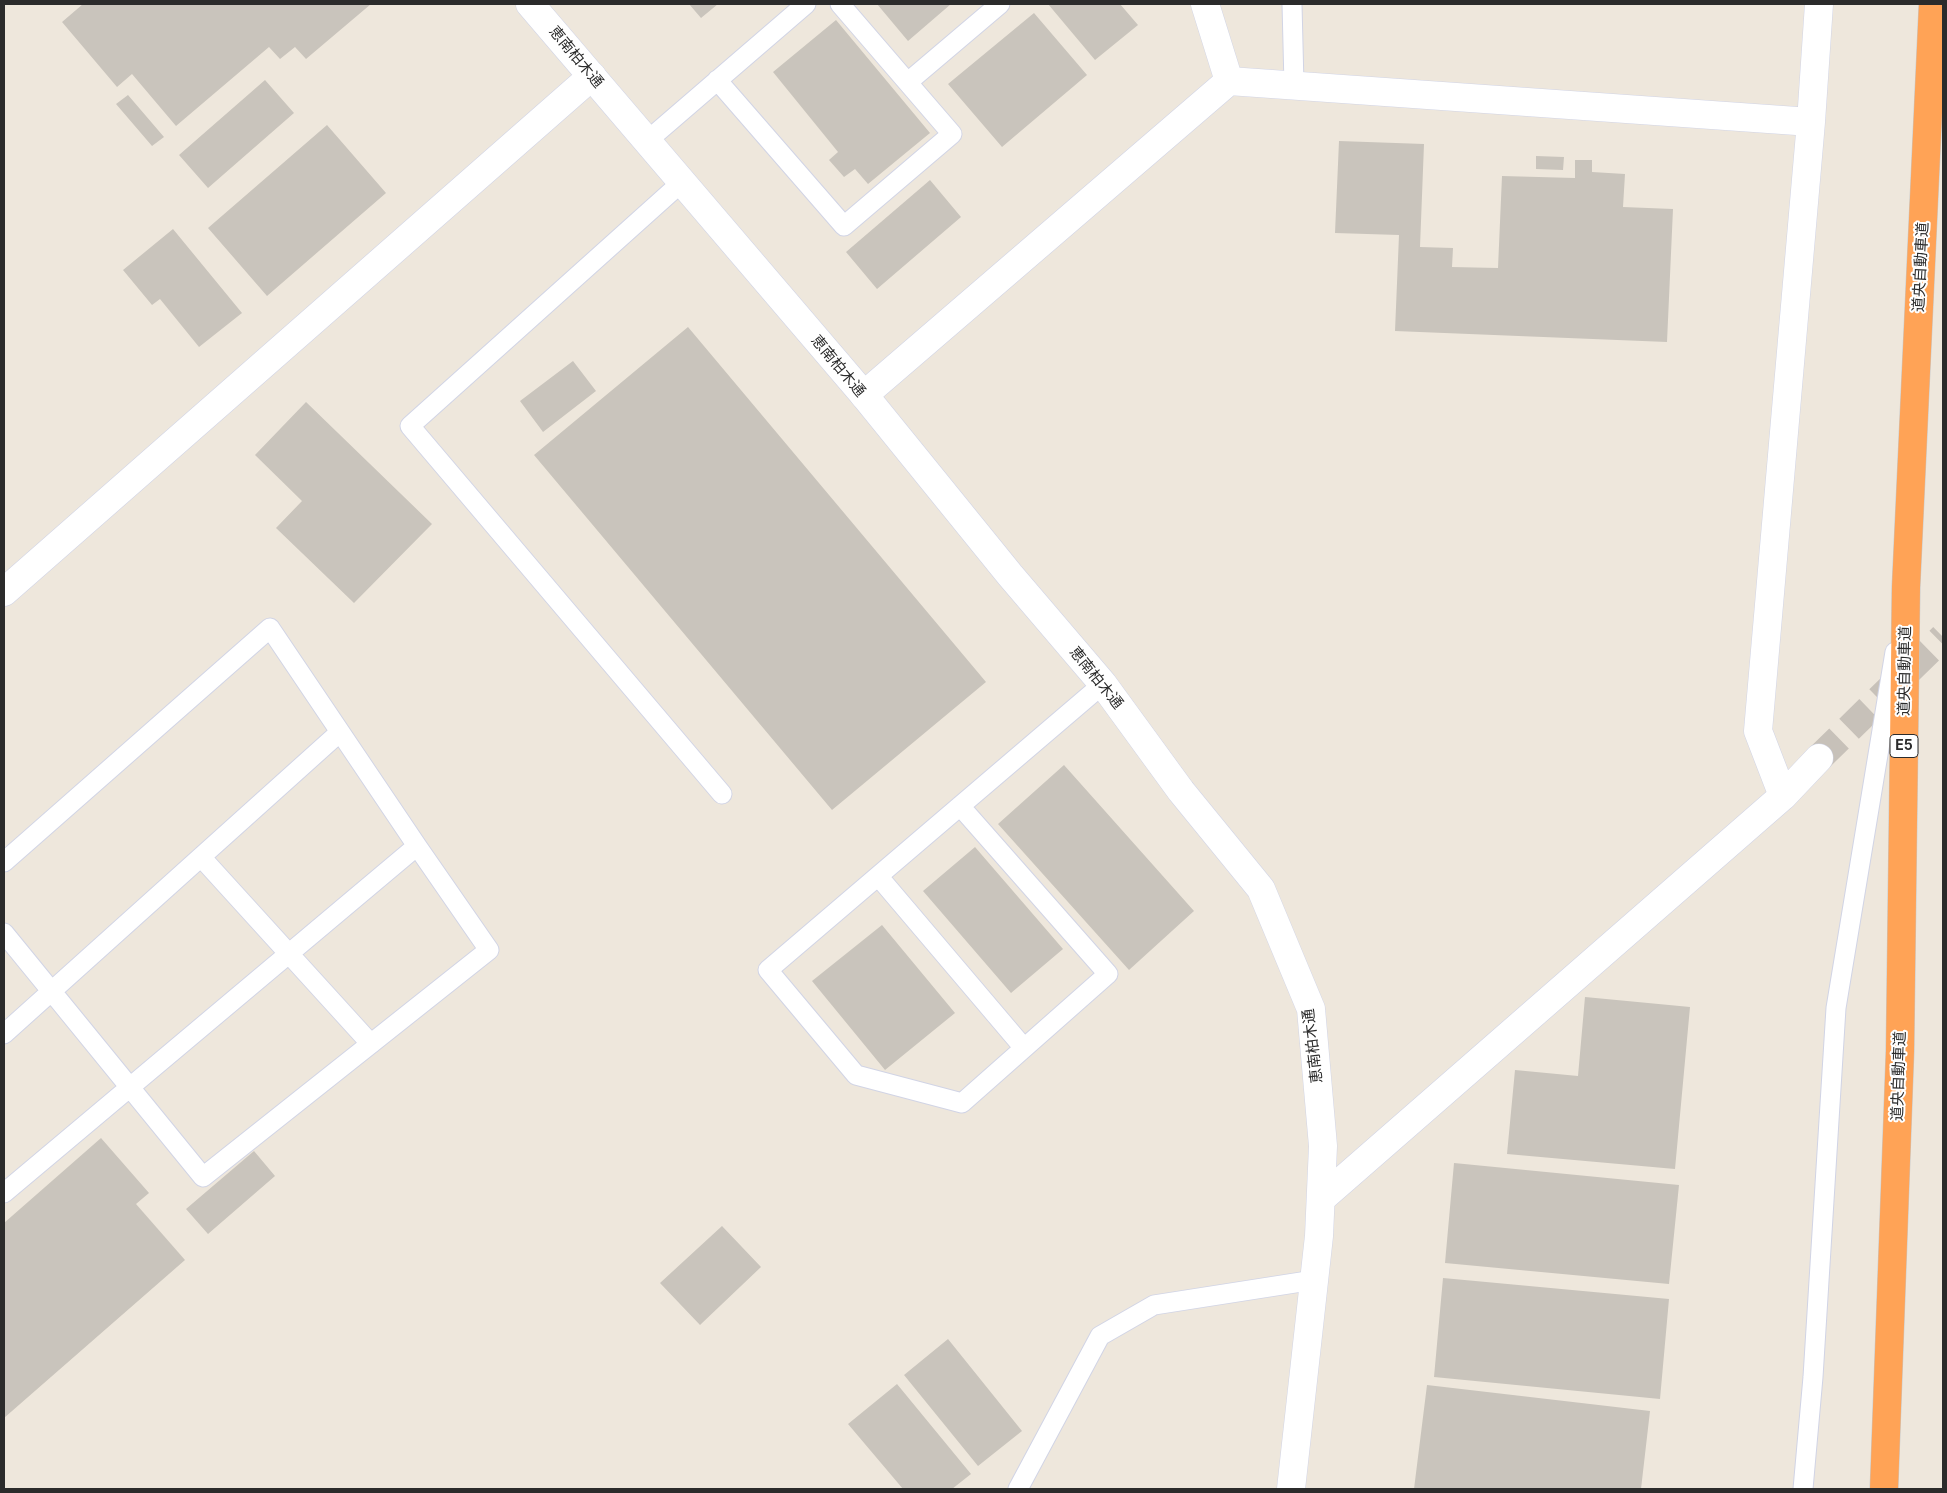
<!DOCTYPE html>
<html>
<head>
<meta charset="utf-8">
<style>
  body { margin:0 }
  #map { position:relative; width:1947px; height:1493px; overflow:hidden; background:#eee7dc; font-family:Inter,sans-serif }
  canvas { display:block }
  .frame { position:absolute; inset:0; border:5px solid #2b2b2b; pointer-events:none }
</style>
</head>
<body>
<div id="map">
<canvas width="1947" height="1493"></canvas>
<div class="frame"></div>
</div>
<script>
const c = document.querySelector('canvas').getContext('2d');
c.lineJoin = 'round';
function paint(path, color) {
  c.fillStyle = color;
  c.fill(path, 'evenodd');
}
function stroke(path, color, width, dash) {
  c.strokeStyle = color;
  c.lineWidth = width;
  c.lineCap = dash ? 'butt' : 'round';
  c.setLineDash(dash || []);
  c.stroke(path);
}
function drawText(font, color, halo, rows, align = 'center') {
  c.font = font + ' Inter,"Noto Sans JP",sans-serif';
  c.lineWidth = 4;
  c.setLineDash([]);
  c.textBaseline = 'middle';
  c.strokeStyle = halo;
  c.fillStyle = color;
  for (const [text, x, y, turn = 0] of rows) {
    c.save();
    c.translate(x, y);
    c.rotate((+turn || 0) * Math.PI / 180);
    c.textAlign = isNaN(turn) ? turn : align;
    if (halo) c.strokeText(text, 0, 0);
    c.fillText(text, 0, 0);
    c.restore();
  }
}
paint(new Path2D(`
  M 83,4 L 371,4 L 306,59 L 295,47 L 280,59 L 269,47 L 176,126 L 132,74 L 117,87 L 62,22 Z
  M 689,4 L 718,4 L 701,18 Z
  M 877,4 L 951,4 L 908,41 Z
  M 1048,4 L 1120,4 L 1138,25 L 1095,60 Z
  M 1034,13 L 1087,75 L 1002,147 L 948,84 Z
  M 836,20 L 930,133 L 868,184 L 855,169 L 844,177 L 829,160 L 838,152 L 773,72 Z
  M 265,80 L 294,113 L 208,188 L 179,155 Z
  M 128,95 L 164,137 L 152,146 L 116,104 Z
  M 327,125 L 386,193 L 267,296 L 208,228 Z
  M 1339,141 L 1424,144 L 1420,247 L 1453,248 L 1452,267 L 1498,268 L 1502,176 L 1575,178 L 1575,160 L 1592,160 L 1592,172 L 1625,174 L 1623,207 L 1673,209 L 1667,342 L 1395,331 L 1399,235 L 1335,233 Z
  M 1536,156 L 1564,157 L 1563,170 L 1536,169 Z
  M 930,180 L 961,217 L 877,289 L 846,252 Z
  M 173,229 L 242,313 L 199,347 L 160,299 L 152,305 L 123,270 Z
  M 688,327 L 986,682 L 832,810 L 534,455 Z
  M 573,361 L 596,391 L 543,432 L 520,401 Z
  M 306,402 L 432,524 L 354,603 L 276,528 L 302,501 L 255,455 Z
  M 1064,765 L 1194,911 L 1129,970 L 998,824 Z
  M 975,847 L 1063,949 L 1011,993 L 923,891 Z
  M 882,925 L 955,1013 L 885,1070 L 812,981 Z
  M 1585,997 L 1690,1007 L 1675,1169 L 1507,1154 L 1515,1070 L 1578,1076 Z
  M 101,1138 L 149,1193 L 136,1204 L 185,1260 L 4,1418 L 4,1223 Z
  M 254,1151 L 275,1176 L 208,1234 L 186,1209 Z
  M 1454,1163 L 1679,1185 L 1669,1284 L 1445,1263 Z
  M 722,1226 L 761,1267 L 700,1325 L 660,1283 Z
  M 1443,1278 L 1669,1299 L 1660,1399 L 1434,1377 Z
  M 948,1339 L 1022,1431 L 978,1466 L 904,1375 Z
  M 897,1384 L 971,1474 L 952,1489 L 903,1489 L 848,1424 Z
  M 1427,1385 L 1650,1411 L 1641,1489 L 1414,1489 Z`), '#c9c4bc');
stroke(new Path2D(`
  M 1819,758 L 1943,637`), '#c7c1b9', 28, [28, 14]);
const lane = new Path2D(`
  M 1292,4 L 1294,85
  M 717,80 L 844,226 L 952,134 L 840,4
  M 908,82 L 1000,4
  M 647,141 L 806,4
  M 682,182 L 410,426 L 722,794
  M 960,806 L 1108,974 L 962,1103 L 856,1075 L 768,970 L 1103,684
  M 201,857 L 371,1044
  M 4,862 L 270,628 L 417,846 L 489,950 L 203,1177 L 4,933
  M 878,876 L 1024,1048
  M 4,1034 L 340,732
  M 4,1193 L 417,846
  M 1018,1489 L 1100,1336 L 1154,1305 L 1314,1280
  M 1803,1489 L 1813,1377 L 1836,1008 L 1895,652`);
const street = new Path2D(`
  M 1229,81 L 1811,122
  M 864,395 L 1229,81 L 1205,4
  M 4,592 L 592,76
  M 1783,796 L 1758,731 L 1811,122 L 1819,4
  M 1321,1199 L 1783,796 L 1819,758`);
const secondary = new Path2D(`
  M 530,4 L 864,395 L 1010,575 L 1103,684 L 1181,791 L 1261,889 L 1311,1009 L 1323,1146 L 1319,1236 L 1291,1489`);
const highway = new Path2D(`
  M 1884,1489 L 1900,1051 L 1906,587 L 1933,4`);
stroke(lane, '#d1d4e5', 21);
stroke(street, '#d1d4e5', 29);
stroke(secondary, '#d1d4e5', 29);
stroke(highway, '#c8c8c8', 29);
stroke(lane, '#fff', 19);
stroke(street, '#fff', 28);
stroke(secondary, '#fff', 28);
stroke(highway, '#ffa356', 28);
for (const [x, y, w] of [
  [1904,746,28]
]) {
  const box = new Path2D();
  box.roundRect(x - w / 2, y - 11.5, w, 23, 4);
  c.fillStyle = '#fff';
  c.fill(box);
  stroke(box, '#2b2b2b', 1);
}
drawText('bold 14px', '#2b2b2b', null, [
  ["E5",1904,746]
]);
drawText('15px', '#2b2b2b', '#fff', [
  ["恵南柏木通",576,57,50],
  ["道央自動車道",1921,267,-87],
  ["恵南柏木通",838,366,50],
  ["道央自動車道",1905,671,-89],
  ["恵南柏木通",1096,678,51],
  ["恵南柏木通",1313,1046,-97],
  ["道央自動車道",1899,1076,-88]
]);
</script>
</body>
</html>
